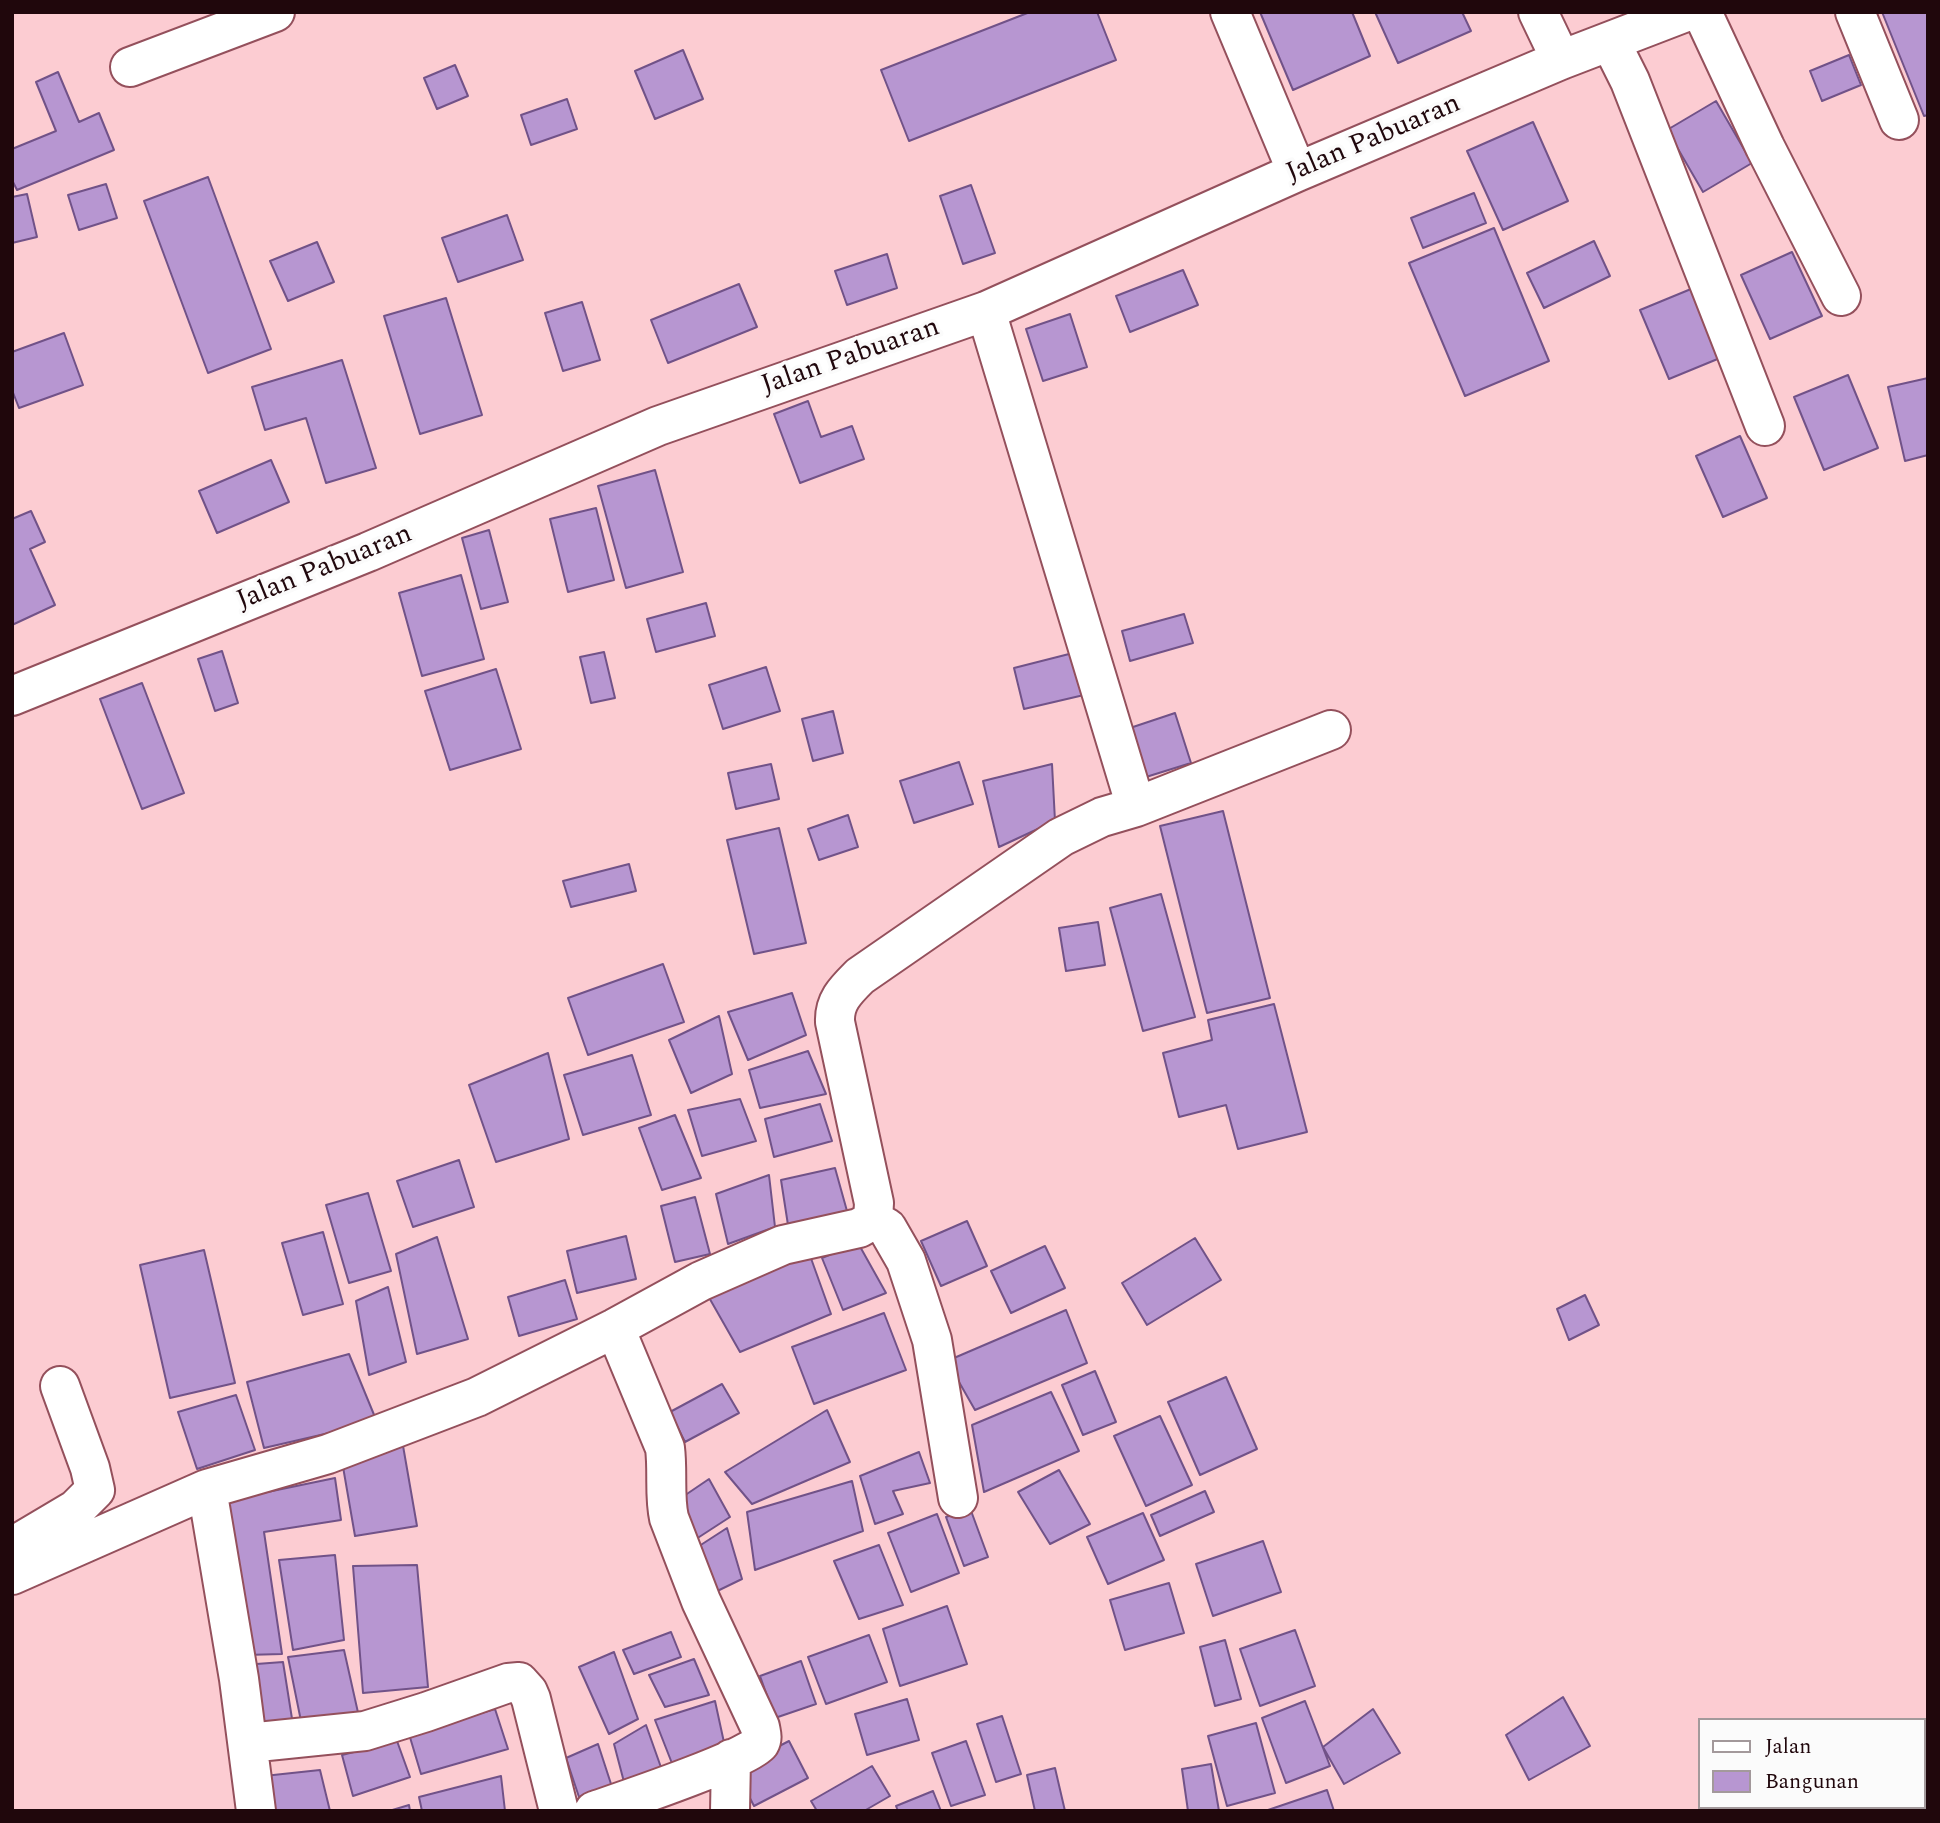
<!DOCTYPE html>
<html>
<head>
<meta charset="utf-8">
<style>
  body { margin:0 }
  #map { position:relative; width:1940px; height:1823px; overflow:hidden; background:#fcccd2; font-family:Spectral,serif }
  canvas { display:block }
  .frame { position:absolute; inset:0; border:14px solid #20070c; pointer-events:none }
  .legend { position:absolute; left:1698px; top:1718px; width:228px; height:91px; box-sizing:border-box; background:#fbfbfb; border:2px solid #a3999b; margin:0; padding:9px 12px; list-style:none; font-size:21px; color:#20070c }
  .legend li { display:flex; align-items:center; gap:14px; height:35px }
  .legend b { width:35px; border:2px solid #a3999b }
</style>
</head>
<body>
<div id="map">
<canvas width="1940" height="1823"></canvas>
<div class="frame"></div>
<ul class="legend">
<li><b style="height:9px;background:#fff"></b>Jalan</li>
<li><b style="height:19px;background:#b796d1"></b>Bangunan</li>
</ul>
</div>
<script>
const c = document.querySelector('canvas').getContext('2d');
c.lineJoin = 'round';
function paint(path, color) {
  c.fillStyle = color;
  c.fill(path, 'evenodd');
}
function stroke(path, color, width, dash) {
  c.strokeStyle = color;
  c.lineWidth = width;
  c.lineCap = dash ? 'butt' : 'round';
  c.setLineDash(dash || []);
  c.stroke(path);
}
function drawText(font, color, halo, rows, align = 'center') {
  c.font = font + ' Spectral,serif';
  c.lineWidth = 7;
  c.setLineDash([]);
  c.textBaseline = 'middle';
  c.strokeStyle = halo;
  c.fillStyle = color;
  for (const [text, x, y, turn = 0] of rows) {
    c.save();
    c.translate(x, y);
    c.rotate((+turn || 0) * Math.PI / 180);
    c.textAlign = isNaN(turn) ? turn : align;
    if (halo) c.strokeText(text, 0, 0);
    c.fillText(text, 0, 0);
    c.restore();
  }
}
const building = new Path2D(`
  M 1030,12 L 1097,12 L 1116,60 L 909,141 L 881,70 Z
  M 1260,12 L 1352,12 L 1370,56 L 1293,90 Z
  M 1375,12 L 1462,12 L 1471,31 L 1398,63 Z
  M 1882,12 L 1928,12 L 1928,115 L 1924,116 Z
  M 683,50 L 703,99 L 655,119 L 635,71 Z
  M 1849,55 L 1861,85 L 1822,101 L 1810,71 Z
  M 455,65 L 468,96 L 437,109 L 424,78 Z
  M 58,72 L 79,122 L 99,113 L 114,150 L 17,190 L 12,180 L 12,149 L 56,131 L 36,82 Z
  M 567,99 L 577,129 L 531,145 L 521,115 Z
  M 1716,101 L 1752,163 L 1703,192 L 1667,130 Z
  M 1533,122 L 1568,201 L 1503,230 L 1467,151 Z
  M 208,177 L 271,349 L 208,373 L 144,201 Z
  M 106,184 L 117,218 L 79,230 L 68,195 Z
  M 971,185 L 995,253 L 963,264 L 940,196 Z
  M 1474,193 L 1486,223 L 1423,248 L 1411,218 Z
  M 27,194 L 37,237 L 12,243 L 12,197 Z
  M 507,215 L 523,260 L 458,282 L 442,238 Z
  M 1494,228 L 1549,361 L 1465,396 L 1409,263 Z
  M 1594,241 L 1610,276 L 1544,308 L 1527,273 Z
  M 317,242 L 334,282 L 288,301 L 270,261 Z
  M 1792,252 L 1822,316 L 1770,339 L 1741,275 Z
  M 887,254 L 897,288 L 847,305 L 835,271 Z
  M 1183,270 L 1198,305 L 1130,332 L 1116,296 Z
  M 739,284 L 757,327 L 668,363 L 651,320 Z
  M 1691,289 L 1720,358 L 1669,379 L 1640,310 Z
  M 446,298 L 482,415 L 420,434 L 384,316 Z
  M 582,302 L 600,360 L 563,371 L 545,313 Z
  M 1070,314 L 1087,367 L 1043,381 L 1026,329 Z
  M 64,333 L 83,385 L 19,408 L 12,390 L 12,352 Z
  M 342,360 L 376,468 L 326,483 L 306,418 L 265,430 L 252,387 Z
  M 1848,375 L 1878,448 L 1824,470 L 1794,397 Z
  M 1928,378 L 1928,455 L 1905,461 L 1888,387 Z
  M 808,401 L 821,437 L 852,426 L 864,459 L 800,483 L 774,414 Z
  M 1740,436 L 1767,498 L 1723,517 L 1696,456 Z
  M 271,460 L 289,502 L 217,533 L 199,491 Z
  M 655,470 L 683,572 L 626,588 L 598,486 Z
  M 596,508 L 614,580 L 568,592 L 550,519 Z
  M 31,511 L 45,542 L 30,549 L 55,605 L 12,625 L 12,519 Z
  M 489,530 L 508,602 L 481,609 L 462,538 Z
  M 461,575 L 484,659 L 422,676 L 399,593 Z
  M 706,603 L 715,636 L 656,652 L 647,619 Z
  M 1184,614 L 1193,643 L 1130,661 L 1122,631 Z
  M 222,651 L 238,703 L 215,711 L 198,659 Z
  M 604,652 L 615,698 L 591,703 L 580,657 Z
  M 1073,653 L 1084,695 L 1024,709 L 1014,668 Z
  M 766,667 L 780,711 L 723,729 L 709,685 Z
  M 496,669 L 521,749 L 450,770 L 425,691 Z
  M 142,683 L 184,793 L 142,809 L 100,699 Z
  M 833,711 L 843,753 L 813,761 L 802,719 Z
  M 1175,713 L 1191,763 L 1146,777 L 1130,728 Z
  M 959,762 L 973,804 L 914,823 L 900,781 Z
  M 771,764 L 779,799 L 736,809 L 728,773 Z
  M 1052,764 L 1055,821 L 999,847 L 983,781 Z
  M 1223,811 L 1270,998 L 1207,1013 L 1160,826 Z
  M 848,815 L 858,847 L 819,860 L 808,829 Z
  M 779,828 L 806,943 L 754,954 L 727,840 Z
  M 629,864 L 636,891 L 571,907 L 563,881 Z
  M 1161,894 L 1195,1017 L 1143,1031 L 1110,908 Z
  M 1098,922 L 1105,965 L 1066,971 L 1059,928 Z
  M 663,964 L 684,1022 L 588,1055 L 568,998 Z
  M 792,993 L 806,1035 L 748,1060 L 728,1012 Z
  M 1274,1004 L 1307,1132 L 1238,1149 L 1226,1105 L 1179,1117 L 1163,1053 L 1212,1040 L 1208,1020 Z
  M 719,1016 L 732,1074 L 691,1093 L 669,1040 Z
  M 808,1051 L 826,1094 L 760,1108 L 749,1070 Z
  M 548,1053 L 569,1139 L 496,1162 L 469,1085 Z
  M 632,1055 L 651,1115 L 583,1135 L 564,1075 Z
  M 740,1099 L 756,1141 L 702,1156 L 688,1110 Z
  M 820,1104 L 832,1141 L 774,1157 L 765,1119 Z
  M 675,1115 L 701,1178 L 662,1190 L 639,1128 Z
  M 459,1160 L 474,1207 L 413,1227 L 397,1181 Z
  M 835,1168 L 847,1211 L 788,1225 L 781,1180 Z
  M 769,1175 L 775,1227 L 728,1244 L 716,1194 Z
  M 368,1193 L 391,1271 L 349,1283 L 326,1205 Z
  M 695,1197 L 710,1254 L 675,1262 L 661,1206 Z
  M 967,1221 L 987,1266 L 941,1286 L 921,1241 Z
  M 323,1232 L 343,1304 L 303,1315 L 282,1243 Z
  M 626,1236 L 636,1279 L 577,1293 L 567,1251 Z
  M 437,1237 L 468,1339 L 417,1354 L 396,1254 Z
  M 1195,1238 L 1221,1280 L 1147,1325 L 1122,1283 Z
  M 858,1243 L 886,1293 L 843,1310 L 822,1258 Z
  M 1045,1246 L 1065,1288 L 1011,1313 L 991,1271 Z
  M 204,1250 L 235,1383 L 170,1398 L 140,1265 Z
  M 808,1250 L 831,1314 L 740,1352 L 707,1294 Z
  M 565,1280 L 577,1319 L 519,1336 L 508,1297 Z
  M 388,1287 L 406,1362 L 369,1375 L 356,1301 Z
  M 1585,1295 L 1599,1325 L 1569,1340 L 1557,1309 Z
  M 1066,1310 L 1087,1363 L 975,1410 L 947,1361 Z
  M 884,1313 L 906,1370 L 814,1404 L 792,1347 Z
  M 349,1354 L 377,1422 L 264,1448 L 247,1382 Z
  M 1095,1371 L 1116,1422 L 1083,1435 L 1062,1385 Z
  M 1226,1377 L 1257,1449 L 1200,1475 L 1168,1402 Z
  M 722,1384 L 739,1413 L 685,1442 L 670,1412 Z
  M 1051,1392 L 1079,1451 L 984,1492 L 972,1425 Z
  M 236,1395 L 255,1450 L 197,1469 L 178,1412 Z
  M 827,1410 L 850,1462 L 752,1504 L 725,1472 Z
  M 1160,1416 L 1192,1485 L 1146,1506 L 1114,1436 Z
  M 402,1440 L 417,1526 L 355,1536 L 342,1461 Z
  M 919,1452 L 930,1483 L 893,1491 L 903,1514 L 875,1524 L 860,1476 Z
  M 1059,1470 L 1090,1524 L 1050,1544 L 1018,1492 Z
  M 335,1478 L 341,1520 L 264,1532 L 282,1654 L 245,1655 L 219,1502 Z
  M 709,1479 L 730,1517 L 693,1541 L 675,1502 Z
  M 852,1481 L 863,1531 L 755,1570 L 747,1512 Z
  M 1205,1491 L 1214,1512 L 1160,1536 L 1151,1515 Z
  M 970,1508 L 988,1557 L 964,1566 L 946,1517 Z
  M 1143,1513 L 1164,1560 L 1108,1584 L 1087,1537 Z
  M 937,1514 L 959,1573 L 911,1592 L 888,1533 Z
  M 727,1528 L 742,1579 L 707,1596 L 693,1550 Z
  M 1263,1541 L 1281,1592 L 1213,1616 L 1196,1564 Z
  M 879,1545 L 903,1605 L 859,1619 L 834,1561 Z
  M 335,1555 L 344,1640 L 293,1650 L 279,1560 Z
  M 417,1565 L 428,1687 L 363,1693 L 353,1566 Z
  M 1169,1583 L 1184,1633 L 1125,1650 L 1110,1600 Z
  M 947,1606 L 967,1664 L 900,1686 L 883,1629 Z
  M 1295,1630 L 1315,1686 L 1260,1706 L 1240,1649 Z
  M 671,1632 L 681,1657 L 634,1674 L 623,1650 Z
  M 869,1635 L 887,1682 L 826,1704 L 808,1657 Z
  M 1225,1640 L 1241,1699 L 1215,1706 L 1200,1647 Z
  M 344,1650 L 359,1717 L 302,1726 L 288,1657 Z
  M 614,1652 L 638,1719 L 609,1734 L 579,1667 Z
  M 694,1659 L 709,1695 L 665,1707 L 649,1675 Z
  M 801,1661 L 816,1704 L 775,1718 L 760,1676 Z
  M 283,1662 L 293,1725 L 253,1731 L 243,1665 Z
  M 1563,1697 L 1590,1746 L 1529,1780 L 1506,1735 Z
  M 907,1699 L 919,1740 L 867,1755 L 855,1714 Z
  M 715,1701 L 725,1747 L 675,1771 L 655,1720 Z
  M 1305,1701 L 1330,1766 L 1286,1783 L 1262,1718 Z
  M 495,1709 L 508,1749 L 421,1774 L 409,1734 Z
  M 1373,1709 L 1400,1753 L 1344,1784 L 1323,1747 Z
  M 1002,1716 L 1021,1774 L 996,1782 L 977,1724 Z
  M 1256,1723 L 1275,1793 L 1227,1806 L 1208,1736 Z
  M 646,1725 L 663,1773 L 624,1782 L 614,1744 Z
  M 397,1741 L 410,1777 L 353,1796 L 342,1755 Z
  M 789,1741 L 808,1778 L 754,1806 L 735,1769 Z
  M 966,1741 L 985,1795 L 951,1806 L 932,1753 Z
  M 598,1744 L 612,1787 L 579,1797 L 566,1758 Z
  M 1211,1764 L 1219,1811 L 1188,1811 L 1182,1769 Z
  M 872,1766 L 890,1796 L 864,1811 L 817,1811 L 811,1801 Z
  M 1055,1768 L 1065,1811 L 1035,1811 L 1027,1775 Z
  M 320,1770 L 330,1811 L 268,1811 L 264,1776 Z
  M 501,1776 L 505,1811 L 422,1811 L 419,1797 Z
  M 1327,1790 L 1334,1811 L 1268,1811 L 1268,1810 Z
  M 933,1791 L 941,1811 L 898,1811 L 896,1806 Z
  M 409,1805 L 410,1811 L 389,1811 Z`);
paint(building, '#b796d1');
stroke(building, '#715288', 2);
const minor = new Path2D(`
  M 1230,12 L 1297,172
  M 1538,12 L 1561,60
  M 1702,12 L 1765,147 L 1841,296
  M 1855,12 L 1899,120
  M 1611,43 L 1630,81 L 1765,426
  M 130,67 L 275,12
  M 12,696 L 368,552 L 658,426 L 986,311 L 1297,172 L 1561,60 L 1686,12
  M 1136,807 L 1331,730
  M 873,1220 L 887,1228 L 906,1261 L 932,1340 L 958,1498
  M 207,1489 L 239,1679 L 256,1811
  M 12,1547 L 76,1509 L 95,1490 L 90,1468 L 60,1386
  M 12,1575 L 207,1489 L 328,1454 L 477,1397 L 615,1328 L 701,1281 L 783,1245 L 859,1228 L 873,1220 L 874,1203 L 835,1022 C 834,1001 846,990 860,976 L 1061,837 L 1102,817 L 1136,807 L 986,311
  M 248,1743 L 365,1731 L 426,1712 L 508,1683 L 519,1682 L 528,1692 L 531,1699 L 559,1811
  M 594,1811 C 620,1802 748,1759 760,1743 C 763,1738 761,1733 760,1727 L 701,1601 L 669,1518 C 664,1496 668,1472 665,1448 L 615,1328
  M 730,1811 L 731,1759`);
stroke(minor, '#94505c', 42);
stroke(minor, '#fff', 38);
drawText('28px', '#20070c', '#fbfbfb', [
  ["Jalan Pabuaran",1374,140,-23],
  ["Jalan Pabuaran",851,358,-19],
  ["Jalan Pabuaran",325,569,-22]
]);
</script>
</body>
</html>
